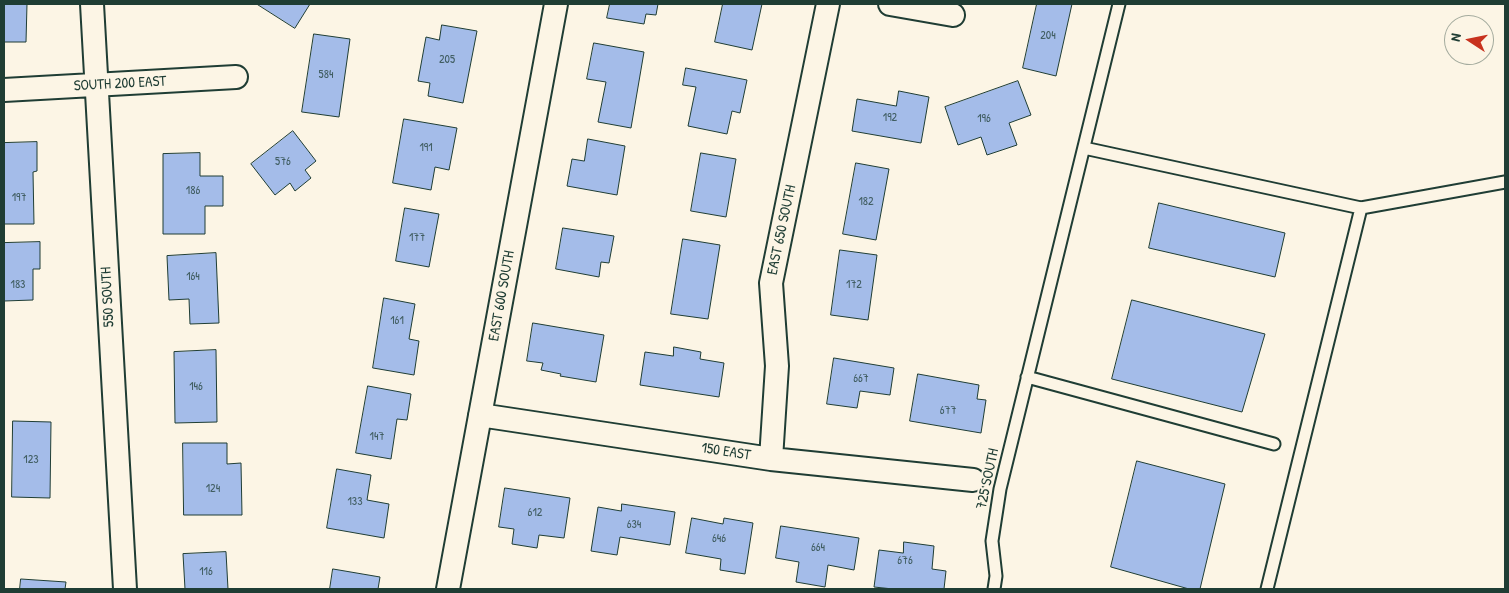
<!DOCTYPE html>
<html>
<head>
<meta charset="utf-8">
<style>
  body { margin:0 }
  #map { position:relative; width:1509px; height:593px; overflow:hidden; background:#fcf5e5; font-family:"Patrick Hand",sans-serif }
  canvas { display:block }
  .frame { position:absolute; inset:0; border:5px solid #1f3d34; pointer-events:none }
  .north { position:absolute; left:1444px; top:15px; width:50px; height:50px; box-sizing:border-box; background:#fcf5e5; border:1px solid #a4ab9e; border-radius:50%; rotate:281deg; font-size:14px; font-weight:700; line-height:20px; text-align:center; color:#1f3d34 }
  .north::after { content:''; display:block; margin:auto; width:18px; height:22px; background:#c8321e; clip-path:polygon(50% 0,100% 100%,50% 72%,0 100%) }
</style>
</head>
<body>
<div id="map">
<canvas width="1509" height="593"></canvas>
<div class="frame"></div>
<div class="north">N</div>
</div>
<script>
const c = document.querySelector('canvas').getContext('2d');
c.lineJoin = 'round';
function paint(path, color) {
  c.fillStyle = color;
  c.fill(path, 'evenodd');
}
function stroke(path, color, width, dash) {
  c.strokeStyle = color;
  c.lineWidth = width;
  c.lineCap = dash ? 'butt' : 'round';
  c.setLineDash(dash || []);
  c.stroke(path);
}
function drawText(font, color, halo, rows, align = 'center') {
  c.font = font + ' "Patrick Hand",sans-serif';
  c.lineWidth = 4;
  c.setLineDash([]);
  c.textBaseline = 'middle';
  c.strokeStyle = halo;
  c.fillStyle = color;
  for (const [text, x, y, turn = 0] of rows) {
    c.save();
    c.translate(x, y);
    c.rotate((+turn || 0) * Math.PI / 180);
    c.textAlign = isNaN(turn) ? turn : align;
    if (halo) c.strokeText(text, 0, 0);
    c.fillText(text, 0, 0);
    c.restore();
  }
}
const building = new Path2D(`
  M 4,4 L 27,4 L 26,42 L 4,42 Z
  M 257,4 L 310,4 L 295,28 Z
  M 610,4 L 658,4 L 656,15 L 646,14 L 644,24 L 607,18 Z
  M 723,4 L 762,4 L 752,50 L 715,42 Z
  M 1037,4 L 1072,4 L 1056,76 L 1023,68 Z
  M 442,25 L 477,31 L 463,103 L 428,96 L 430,83 L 418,81 L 426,37 L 439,40 Z
  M 314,34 L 350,39 L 339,117 L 302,112 Z
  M 594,43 L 644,52 L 631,128 L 598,122 L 606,82 L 587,79 Z
  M 686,68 L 747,80 L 740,113 L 732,111 L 727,134 L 688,126 L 696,87 L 683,85 Z
  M 1018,81 L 1031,115 L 1009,123 L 1017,145 L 987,155 L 981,137 L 958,145 L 945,107 Z
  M 899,91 L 929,97 L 921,143 L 852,131 L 857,99 L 896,106 Z
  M 404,119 L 457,128 L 449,170 L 435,167 L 431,190 L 393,183 Z
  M 293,131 L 316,161 L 305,170 L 311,178 L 295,191 L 290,183 L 275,195 L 251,164 Z
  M 588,139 L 625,146 L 617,195 L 567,186 L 572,159 L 584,161 Z
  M 37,142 L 37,171 L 33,172 L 34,224 L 4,224 L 4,143 Z
  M 200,153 L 200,176 L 223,176 L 223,206 L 205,206 L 205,234 L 163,234 L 163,154 Z
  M 701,153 L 736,159 L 726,217 L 691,211 Z
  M 856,163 L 889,169 L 876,240 L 843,234 Z
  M 1159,203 L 1285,233 L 1275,277 L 1149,248 Z
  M 405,208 L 439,214 L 429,267 L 396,261 Z
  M 563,228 L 614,236 L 609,263 L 601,262 L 599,277 L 556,269 Z
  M 683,239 L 720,245 L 708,319 L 671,314 Z
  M 40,242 L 40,269 L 33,269 L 33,300 L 4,301 L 4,243 Z
  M 840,250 L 877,255 L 868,320 L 831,315 Z
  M 216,253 L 219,323 L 190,324 L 189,299 L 169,300 L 167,256 Z
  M 384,298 L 415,304 L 409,339 L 419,341 L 414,375 L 373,368 Z
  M 1132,300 L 1265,334 L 1242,412 L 1112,379 Z
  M 533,323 L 604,335 L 596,382 L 560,376 L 561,374 L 541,370 L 543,363 L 527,361 Z
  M 674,347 L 701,352 L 700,359 L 724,363 L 719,397 L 640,385 L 645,352 L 673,356 Z
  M 216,350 L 217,422 L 175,423 L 174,352 Z
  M 834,358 L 894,368 L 890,395 L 860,391 L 857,408 L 827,404 Z
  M 918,374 L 979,385 L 977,399 L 986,400 L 981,433 L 910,421 Z
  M 368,386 L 411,394 L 407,420 L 397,419 L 391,459 L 356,453 Z
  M 13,421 L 51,422 L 50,498 L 12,497 Z
  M 183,443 L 227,443 L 227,464 L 241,463 L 242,515 L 184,515 Z
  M 1137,461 L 1225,484 L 1200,589 L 1189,589 L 1111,567 Z
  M 337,469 L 371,475 L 367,500 L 389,504 L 384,538 L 327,528 Z
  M 505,488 L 570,498 L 564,538 L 539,535 L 537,548 L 512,544 L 514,529 L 499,527 Z
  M 622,504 L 675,512 L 670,545 L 620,537 L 617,555 L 591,551 L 598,507 L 621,511 Z
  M 692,518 L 723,524 L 724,518 L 753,523 L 745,574 L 720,570 L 721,559 L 686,553 Z
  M 781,526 L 859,538 L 854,570 L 828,565 L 825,587 L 796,582 L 799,562 L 776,558 Z
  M 904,542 L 934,546 L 932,569 L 946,571 L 944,589 L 893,589 L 874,587 L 879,550 L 903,553 Z
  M 226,552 L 228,589 L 185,589 L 183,554 Z
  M 333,569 L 380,577 L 378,589 L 330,589 Z
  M 21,579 L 66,582 L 65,589 L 20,589 Z`);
paint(building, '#a4bce9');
stroke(building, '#1f3d34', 1);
const lane = new Path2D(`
  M 1084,148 L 1361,208 L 1505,182
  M 1027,377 L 1274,444
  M 994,589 L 996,576 L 992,541 L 1000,489 L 1119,4
  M 1267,589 L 1361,208`);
const street = new Path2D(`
  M 92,4 L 125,589
  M 890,4 L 953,15
  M 4,90 L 236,77
  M 480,415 L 771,459 L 973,480
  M 771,459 L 777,366 L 771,283 L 828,4
  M 448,589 L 556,4`);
stroke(lane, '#1f3d34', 15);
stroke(street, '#1f3d34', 26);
stroke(lane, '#fcf5e5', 11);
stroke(street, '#fcf5e5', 22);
drawText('12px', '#405d61', null, [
  ["204",1048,36],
  ["205",447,60],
  ["584",326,75],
  ["192",890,118],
  ["196",984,119],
  ["191",426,148],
  ["576",283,162],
  ["186",193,191],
  ["197",19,198],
  ["182",866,202],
  ["177",417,238],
  ["164",193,277],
  ["183",18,285],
  ["172",854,285],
  ["161",397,321],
  ["667",861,379],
  ["146",196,387],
  ["677",948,411],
  ["147",377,437],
  ["123",31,460],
  ["124",213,489],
  ["133",355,502],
  ["612",535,513],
  ["634",634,525],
  ["646",719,539],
  ["664",818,548],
  ["676",905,561],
  ["116",206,572]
]);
drawText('15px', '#1f3d34', '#fcf5e5', [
  ["SOUTH 200 EAST",120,84,-3],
  ["EAST 650 SOUTH",782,230,-78],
  ["EAST 600 SOUTH",502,296,-80],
  ["550 SOUTH",108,297,-93],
  ["150 EAST",726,452,9],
  ["725 SOUTH",988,479,-78]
]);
</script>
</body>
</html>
